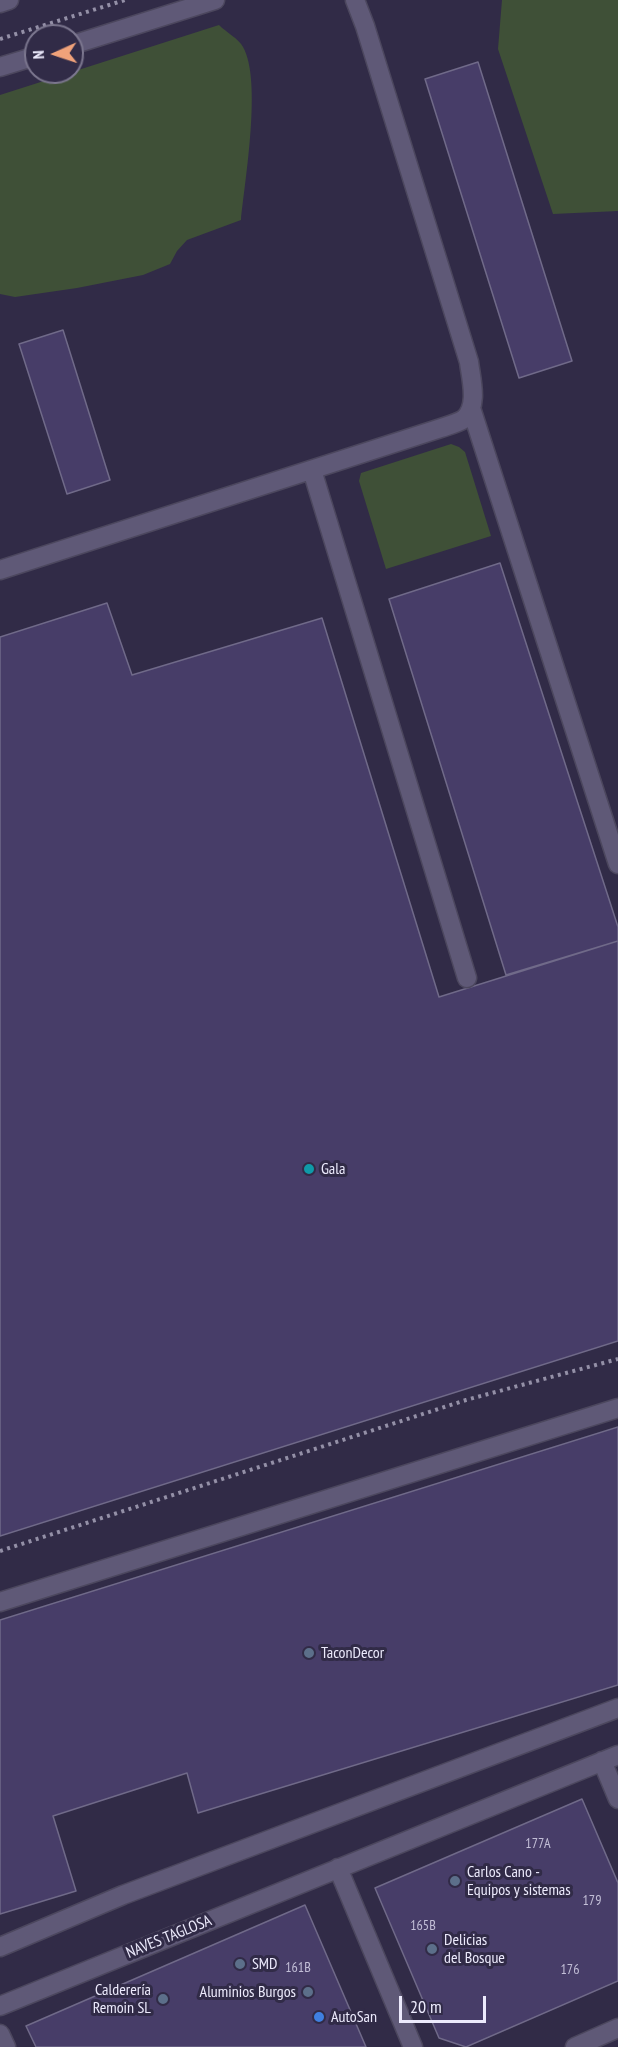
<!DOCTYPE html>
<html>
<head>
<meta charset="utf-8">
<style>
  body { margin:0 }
  #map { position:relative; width:618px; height:2047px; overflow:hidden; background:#312b47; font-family:"PT Sans Narrow",sans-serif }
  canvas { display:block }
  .north { position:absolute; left:24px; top:24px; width:60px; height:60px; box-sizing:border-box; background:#312b47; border:2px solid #7c778f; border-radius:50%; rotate:267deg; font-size:16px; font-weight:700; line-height:24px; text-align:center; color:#eceafc }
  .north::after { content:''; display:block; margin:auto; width:21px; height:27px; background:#f0a27a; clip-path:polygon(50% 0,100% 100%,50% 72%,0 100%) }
  .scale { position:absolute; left:399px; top:1996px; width:87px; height:27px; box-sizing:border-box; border:3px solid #eceafc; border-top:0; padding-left:8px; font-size:18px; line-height:21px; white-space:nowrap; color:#eceafc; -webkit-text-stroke:4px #312b47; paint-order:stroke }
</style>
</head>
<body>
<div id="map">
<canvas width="618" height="2047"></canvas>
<div class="north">N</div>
<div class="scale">20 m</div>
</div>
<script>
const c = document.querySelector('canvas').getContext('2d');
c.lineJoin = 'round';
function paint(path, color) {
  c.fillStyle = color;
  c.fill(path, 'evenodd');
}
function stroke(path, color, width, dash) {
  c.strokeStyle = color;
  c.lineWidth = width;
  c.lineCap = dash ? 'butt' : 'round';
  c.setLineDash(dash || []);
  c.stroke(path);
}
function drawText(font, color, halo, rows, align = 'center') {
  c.font = font + ' "PT Sans Narrow",sans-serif';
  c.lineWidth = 6;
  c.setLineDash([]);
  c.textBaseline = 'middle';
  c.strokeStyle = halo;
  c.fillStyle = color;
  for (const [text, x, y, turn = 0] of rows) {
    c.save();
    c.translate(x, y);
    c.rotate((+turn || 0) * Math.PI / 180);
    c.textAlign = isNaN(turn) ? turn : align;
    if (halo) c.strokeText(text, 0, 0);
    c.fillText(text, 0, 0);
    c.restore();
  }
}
paint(new Path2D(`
  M 502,0 L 618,0 L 618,211 L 553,214 L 498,49 Z
  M 219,25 C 226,32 239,39 243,47 C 262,80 245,180 241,220 L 187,240 L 177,251 L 170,264 L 143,275 L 77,288 L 15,297 L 0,294 L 0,95 Z
  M 451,444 L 459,447 L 465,452 L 491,536 L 386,569 L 359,481 L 361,473 Z`), '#3f5037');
const building = new Path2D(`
  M 478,62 L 572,361 L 519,378 L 425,79 Z
  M 63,330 L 110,480 L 67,494 L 19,344 Z
  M 500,563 L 618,927 L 618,941 L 506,975 L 389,599 Z
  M 107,603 L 132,675 L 322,618 L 439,997 L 618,941 L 618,1341 L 0,1536 L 0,637 Z
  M 618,1427 L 618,1685 L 198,1813 L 187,1773 L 53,1816 L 76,1891 L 0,1914 L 0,1620 Z
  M 582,1799 L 618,1883 L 618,1981 L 466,2047 L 439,2038 L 375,1888 Z
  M 305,1905 L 366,2047 L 36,2047 L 26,2026 Z`);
paint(building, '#473d68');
stroke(building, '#706a89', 1.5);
const minor = new Path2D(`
  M 0,3 L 9,0
  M 72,45 L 215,0
  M 0,67 L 36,56
  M 471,408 L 618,864
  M 312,470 L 467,978
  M 0,570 L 441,428 C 447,426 458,423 464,419 C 479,406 471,379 469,362 L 365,26 L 355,0
  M 0,1602 L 618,1408
  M 602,1761 L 618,1799
  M 338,1868 L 413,2047
  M 0,1947 L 123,1895 L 618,1708
  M 0,2006 L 618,1755
  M 0,2034 L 6,2047
  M 575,2047 L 618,2028`);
stroke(minor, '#4c475e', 21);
stroke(new Path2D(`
  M 0,39 L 125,0
  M 0,1551 L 466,1400 L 618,1359`), '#9490a7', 4, [3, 4.5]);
stroke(minor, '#5f5977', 18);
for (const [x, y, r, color] of [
  [309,1169,6,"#0f9aa8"],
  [309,1653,6,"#5c6f8a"],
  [455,1881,6,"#5c6f8a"],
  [432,1949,6,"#5c6f8a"],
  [240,1964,6,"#5c6f8a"],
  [308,1992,6,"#5c6f8a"],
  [163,1999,6,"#5c6f8a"],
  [319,2017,6,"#3f7fe0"]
]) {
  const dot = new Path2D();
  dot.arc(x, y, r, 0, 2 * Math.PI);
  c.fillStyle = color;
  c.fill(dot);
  stroke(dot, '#312b47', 2);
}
drawText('14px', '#c3bfd7', null, [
  ["177A",538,1844],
  ["179",592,1901],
  ["165B",423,1926],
  ["161B",298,1968],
  ["176",570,1970]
]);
drawText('16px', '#eceafc', '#312b47', [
  ["Gala",321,1169],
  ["TaconDecor",321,1653],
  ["Carlos Cano -",467,1872],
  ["Equipos y sistemas",467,1890],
  ["Delicias",444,1940],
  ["del Bosque",444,1958],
  ["SMD",252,1964],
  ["Calderería",151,1990,"right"],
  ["Remoin SL",151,2008,"right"],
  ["Aluminios Burgos",296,1992,"right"],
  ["AutoSan",331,2017]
], 'left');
drawText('16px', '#eceafc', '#312b47', [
  ["NAVES TAGLOSA",169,1937,-22]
]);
</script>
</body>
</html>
